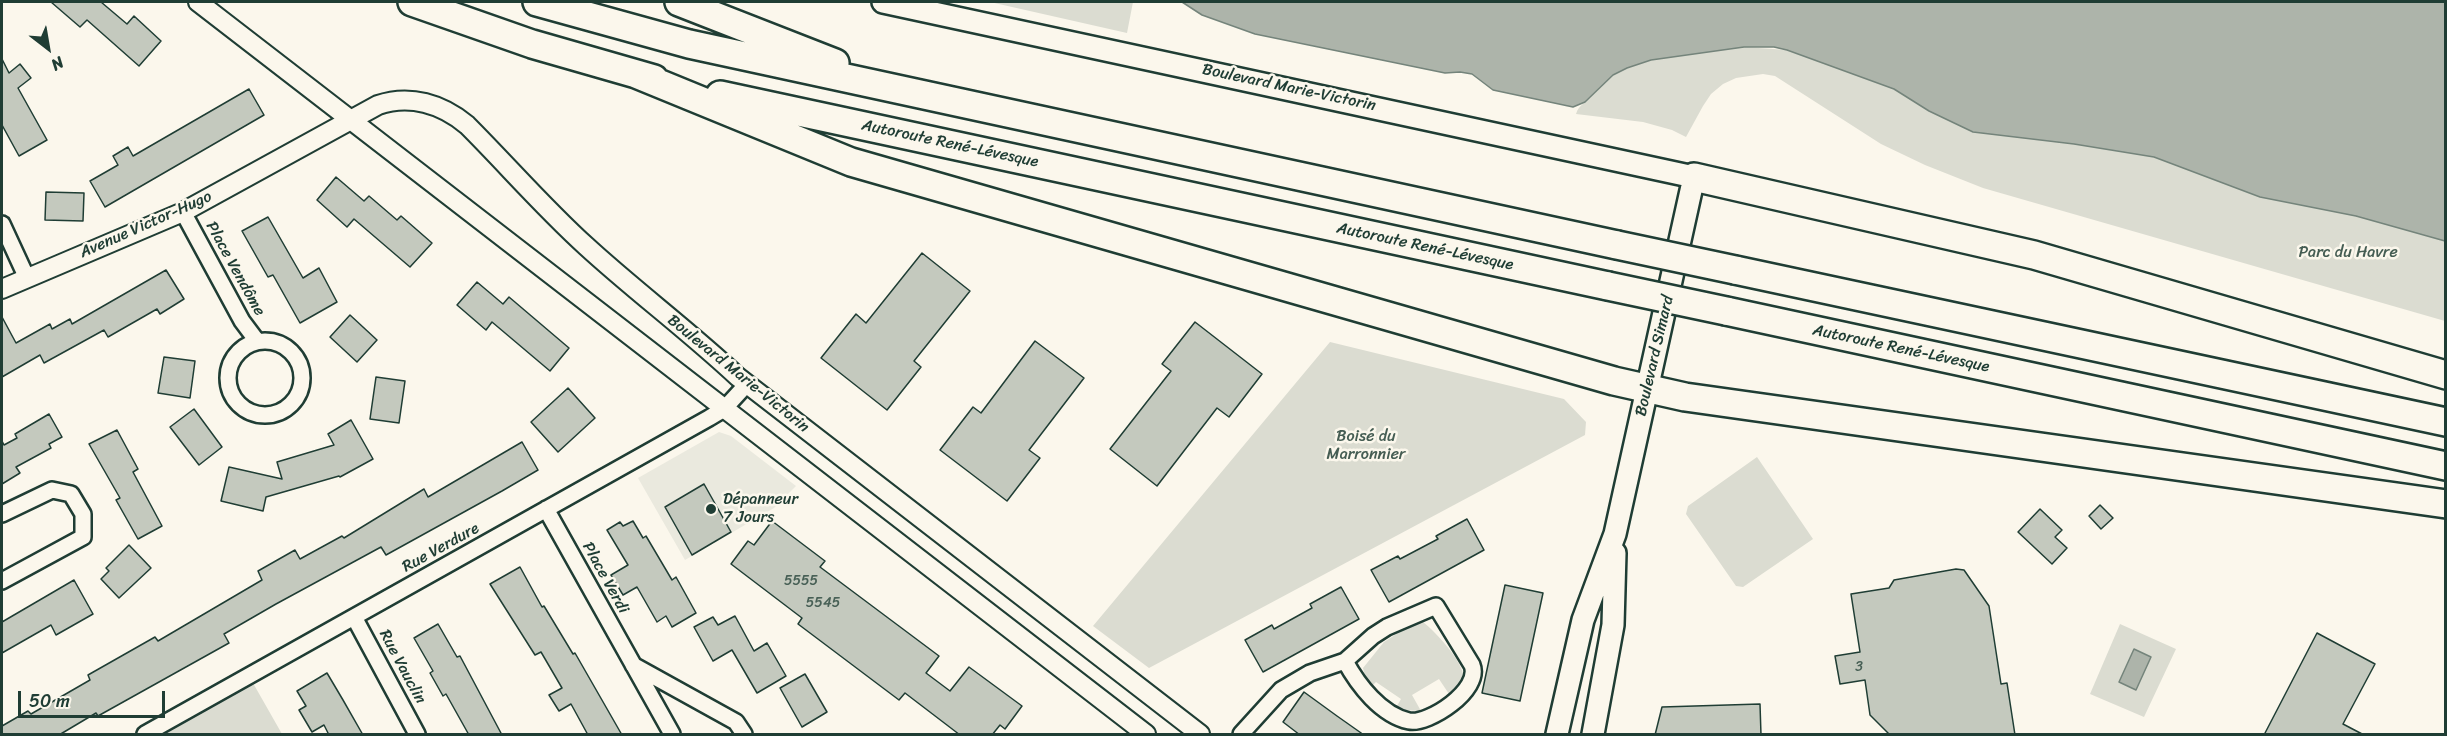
<!DOCTYPE html>
<html>
<head>
<meta charset="utf-8">
<style>
  body { margin:0 }
  #map { position:relative; width:2447px; height:736px; overflow:hidden; background:#fbf7ec; font-family:Sriracha,sans-serif }
  canvas { display:block }
  .frame { position:absolute; inset:0; border:3px solid #1f3d34; pointer-events:none }
  .north { position:absolute; left:18px; top:18px; width:60px; height:60px; -webkit-text-stroke:4px #fbf7ec; paint-order:stroke; rotate:149deg; font-size:16px; font-weight:700; line-height:24px; text-align:center; color:#1f3d34 }
  .north::after { content:''; display:block; margin:auto; width:21px; height:27px; background:#1f3d34; clip-path:polygon(50% 0,100% 100%,50% 72%,0 100%) }
  .scale { position:absolute; left:18px; top:691px; width:147px; height:27px; box-sizing:border-box; border:3px solid #1f3d34; border-top:0; padding-left:8px; font-size:18px; line-height:21px; white-space:nowrap; color:#1f3d34; -webkit-text-stroke:4px #fbf7ec; paint-order:stroke }
</style>
</head>
<body>
<div id="map">
<canvas width="2447" height="736"></canvas>
<div class="frame"></div>
<div class="north">N</div>
<div class="scale">50 m</div>
</div>
<script>
const c = document.querySelector('canvas').getContext('2d');
c.lineJoin = 'round';
function paint(path, color) {
  c.fillStyle = color;
  c.fill(path, 'evenodd');
}
function stroke(path, color, width, dash) {
  c.strokeStyle = color;
  c.lineWidth = width;
  c.lineCap = dash ? 'butt' : 'round';
  c.setLineDash(dash || []);
  c.stroke(path);
}
function drawText(font, color, halo, rows, align = 'center') {
  c.font = font + ' Sriracha,sans-serif';
  c.lineWidth = 5;
  c.setLineDash([]);
  c.textBaseline = 'middle';
  c.strokeStyle = halo;
  c.fillStyle = color;
  for (const [text, x, y, turn = 0] of rows) {
    c.save();
    c.translate(x, y);
    c.rotate((+turn || 0) * Math.PI / 180);
    c.textAlign = isNaN(turn) ? turn : align;
    if (halo) c.strokeText(text, 0, 0);
    c.fillText(text, 0, 0);
    c.restore();
  }
}
paint(new Path2D(`
  M 719,432 L 731,436 L 796,486 L 774,508 L 685,560 L 638,478 Z`), '#eae9de');
paint(new Path2D(`
  M 990,2 L 1133,2 L 1127,33 Z
  M 1744,47 L 1787,50 L 1894,89 L 1929,111 L 1973,132 L 2074,144 L 2154,157 L 2260,197 L 2356,216 L 2445,241 L 2445,321 L 1983,188 L 1925,165 L 1881,144 L 1775,76 L 1763,74 L 1736,78 L 1723,84 L 1711,94 L 1703,106 L 1686,137 L 1672,130 L 1643,122 L 1576,114 C 1579,104 1587,102 1594,94 C 1601,88 1607,80 1614,75 C 1647,52 1705,52 1744,47 Z
  M 1330,342 L 1564,399 L 1586,422 L 1585,435 L 1149,668 L 1093,626 Z
  M 1757,457 L 1813,539 L 1743,587 L 1736,586 L 1686,514 L 1688,506 Z
  M 1415,622 L 1423,622 C 1435,631 1468,666 1463,681 C 1462,687 1454,691 1449,694 L 1439,679 L 1412,695 L 1421,711 L 1404,710 L 1397,706 L 1401,699 L 1376,682 L 1372,686 L 1366,680 L 1363,668 L 1384,642 Z
  M 2120,624 L 2176,649 L 2144,717 L 2090,694 Z
  M 249,676 L 282,734 L 145,734 Z`), '#dbdcd1');
const water = new Path2D(`
  M 1182,2 L 2445,2 L 2445,241 L 2356,216 L 2260,197 L 2154,157 L 2074,144 L 1973,132 L 1929,111 L 1894,89 L 1787,50 L 1774,47 L 1744,47 L 1651,60 L 1627,68 L 1613,75 L 1585,102 L 1573,107 L 1493,90 L 1472,74 L 1460,72 L 1445,73 L 1255,34 L 1202,15 Z
  M 2134,649 L 2151,657 L 2136,690 L 2119,682 Z`);
paint(water, '#adb4aa');
stroke(water, '#74847b', 1.5);
const building = new Path2D(`
  M 51,2 L 101,2 L 127,24 L 134,16 L 161,41 L 139,66 L 87,20 L 80,27 Z
  M 2,59 L 9,73 L 20,64 L 31,78 L 18,88 L 47,140 L 19,156 L 2,125 Z
  M 249,89 L 264,115 L 105,207 L 90,181 L 118,165 L 113,156 L 128,147 L 133,156 Z
  M 336,177 L 364,201 L 369,196 L 397,220 L 401,216 L 432,243 L 410,267 L 354,219 L 347,227 L 317,200 Z
  M 46,192 L 84,193 L 83,221 L 45,220 Z
  M 268,217 L 303,278 L 319,268 L 337,302 L 300,323 L 273,275 L 268,277 L 242,231 Z
  M 922,253 L 970,291 L 914,361 L 921,367 L 887,410 L 821,358 L 856,314 L 866,323 Z
  M 166,270 L 184,299 L 160,314 L 157,309 L 108,337 L 104,330 L 44,363 L 40,355 L 2,377 L 2,317 L 16,343 L 50,324 L 52,329 L 70,319 L 72,324 Z
  M 477,282 L 503,304 L 509,297 L 569,348 L 550,371 L 492,322 L 486,330 L 457,305 Z
  M 350,315 L 377,340 L 357,362 L 330,337 Z
  M 1195,322 L 1262,374 L 1229,417 L 1217,408 L 1157,486 L 1110,449 L 1171,371 L 1162,364 Z
  M 1035,341 L 1084,378 L 1029,450 L 1040,458 L 1007,501 L 940,450 L 973,407 L 981,413 Z
  M 164,357 L 195,361 L 190,398 L 158,393 Z
  M 376,377 L 405,381 L 399,423 L 370,419 Z
  M 568,388 L 595,418 L 558,452 L 531,422 Z
  M 194,409 L 222,447 L 199,465 L 170,427 Z
  M 49,414 L 62,437 L 49,444 L 51,448 L 16,467 L 20,473 L 2,484 L 2,441 L 4,445 L 17,438 L 15,434 Z
  M 351,420 L 373,459 L 340,477 L 339,476 L 266,497 L 263,511 L 221,501 L 229,467 L 282,479 L 277,462 L 334,445 L 328,434 Z
  M 117,430 L 138,469 L 133,472 L 162,526 L 138,539 L 116,500 L 120,498 L 89,444 Z
  M 522,442 L 538,470 L 502,491 L 386,555 L 381,547 L 276,604 L 224,634 L 229,643 L 98,716 L 96,713 L 59,735 L 2,735 L 2,726 L 28,711 L 31,714 L 90,680 L 88,675 L 155,637 L 158,641 L 262,580 L 258,571 L 295,550 L 300,559 L 342,536 L 344,538 L 424,489 L 428,497 Z
  M 704,484 L 731,532 L 692,555 L 665,507 Z
  M 2100,505 L 2113,518 L 2101,529 L 2089,516 Z
  M 2040,509 L 2062,530 L 2055,537 L 2067,548 L 2052,564 L 2018,532 Z
  M 1467,519 L 1484,550 L 1389,602 L 1371,570 L 1398,556 L 1400,559 L 1438,539 L 1436,536 Z
  M 633,521 L 643,538 L 646,536 L 672,580 L 676,577 L 696,613 L 672,627 L 666,616 L 657,622 L 637,587 L 623,595 L 611,575 L 628,565 L 607,530 L 620,522 L 623,526 Z
  M 772,521 L 825,561 L 820,567 L 939,656 L 926,673 L 950,691 L 969,667 L 1022,706 L 1005,729 L 1000,725 L 992,735 L 960,735 L 905,693 L 899,700 L 798,624 L 802,618 L 731,564 L 748,541 L 754,545 Z
  M 129,545 L 151,568 L 119,598 L 101,579 L 109,571 L 106,568 Z
  M 520,567 L 542,607 L 544,606 L 573,654 L 575,653 L 622,735 L 588,735 L 571,704 L 559,711 L 549,695 L 562,688 L 541,652 L 535,655 L 490,584 Z
  M 1956,569 L 1964,570 L 1989,606 L 2001,684 L 2007,683 L 2015,735 L 1890,735 L 1870,715 L 1865,680 L 1840,684 L 1835,656 L 1860,652 L 1851,594 L 1889,588 L 1894,580 Z
  M 74,580 L 93,614 L 56,635 L 51,625 L 2,653 L 2,622 Z
  M 1505,585 L 1543,593 L 1520,701 L 1482,693 Z
  M 1341,587 L 1359,619 L 1263,672 L 1245,640 L 1272,625 L 1274,629 L 1312,608 L 1310,604 Z
  M 735,616 L 754,651 L 767,643 L 786,676 L 757,693 L 732,650 L 713,661 L 694,627 L 713,617 L 718,625 Z
  M 438,624 L 457,657 L 460,656 L 502,735 L 469,735 L 446,694 L 443,696 L 430,673 L 433,671 L 414,638 Z
  M 2317,633 L 2375,664 L 2343,724 L 2364,735 L 2264,735 Z
  M 327,673 L 343,700 L 363,735 L 329,735 L 324,725 L 312,732 L 299,710 L 306,706 L 297,691 Z
  M 805,674 L 827,712 L 802,727 L 780,688 Z
  M 1304,692 L 1337,716 L 1364,735 L 1300,735 L 1283,722 Z
  M 1760,704 L 1761,735 L 1655,735 L 1662,707 Z`);
paint(building, '#c4c9be');
stroke(building, '#1f3d34', 1.5);
const minor = new Path2D(`
  M 183,212 L 242,321 L 257,341
  M 2,224 L 26,276
  M228 378a37 37 0 1 1 74 0a37 37 0 1 1-74 0Z
  M 546,509 L 672,734
  M 2,514 L 52,490 L 71,494 L 83,514 L 83,537 L 2,581
  M 354,617 L 417,734
  M 633,665 L 736,722 L 744,734
  M 145,734 L 709,418 L 724,409 L 747,384
  M 1241,734 L 1281,690 L 1310,673 L 1345,661 L 1373,636 L 1387,627 L 1436,606 L 1472,665 C 1482,690 1428,725 1409,721 C 1381,715 1358,685 1345,661`);
const tertiary = new Path2D(`
  M 198,2 L 1146,734
  M 2,289 L 183,212 L 378,105 C 410,94 442,104 467,125 C 507,165 544,208 586,246 C 635,291 689,331 738,377 L 1200,734`);
const secondary = new Path2D(`
  M 883,2 L 1694,177 L 1615,534 L 1583,620 L 1557,734
  M 1593,734 L 1613,625 L 1615,553`);
const motorway = new Path2D(`
  M 412,2 L 532,44 L 654,79
  M 537,2 L 689,44 L 1617,245
  M 679,2 L 835,63
  M 636,74 L 851,162 L 1614,381 L 1685,397 L 2446,504
  M 720,95 L 1608,286
  M 1694,177 L 2034,255 L 2446,375
  M 1735,270 L 2446,422
  M 1726,311 L 2446,466`);
stroke(minor, '#1f3d34', 20);
stroke(tertiary, '#1f3d34', 22);
stroke(secondary, '#1f3d34', 26);
stroke(motorway, '#1f3d34', 32);
stroke(minor, '#fbf7ec', 15);
stroke(tertiary, '#fbf7ec', 18);
stroke(secondary, '#fbf7ec', 21);
stroke(motorway, '#fbf7ec', 27);
const motorwayBridge = new Path2D(`
  M 1617,245 L 1735,270
  M 1608,286 L 1726,311`);
stroke(motorwayBridge, '#1f3d34', 32, []);
stroke(motorwayBridge, '#fbf7ec', 27);
for (const [x, y, r, color] of [
  [711,509,6,"#1f3d34"]
]) {
  const dot = new Path2D();
  dot.arc(x, y, r, 0, 2 * Math.PI);
  c.fillStyle = color;
  c.fill(dot);
  stroke(dot, '#fbf7ec', 2);
}
drawText('14px', '#486056', null, [
  ["5555",801,581],
  ["5545",823,603],
  ["3",1859,667]
]);
drawText('16px', '#1f3d34', '#fbf7ec', [
  ["Boulevard Marie-Victorin",1289,88,12],
  ["Autoroute René-Lévesque",950,144,12],
  ["Avenue Victor-Hugo",146,225,-24],
  ["Autoroute René-Lévesque",1425,247,12],
  ["Place Vendôme",235,269,61],
  ["Autoroute René-Lévesque",1901,349,12],
  ["Boulevard Simard",1655,356,-77],
  ["Boulevard Marie-Victorin",738,374,39],
  ["Rue Verdure",441,548,-29],
  ["Place Verdi",605,578,61],
  ["Rue Vauclin",402,667,62]
]);
drawText('16px', '#455d53', '#fbf7ec', [
  ["Parc du Havre",2348,253],
  ["Boisé du",1366,437],
  ["Marronnier",1366,455]
]);
drawText('16px', '#1f3d34', '#fbf7ec', [
  ["Dépanneur",723,500],
  ["7 Jours",723,518]
], 'left');
</script>
</body>
</html>
